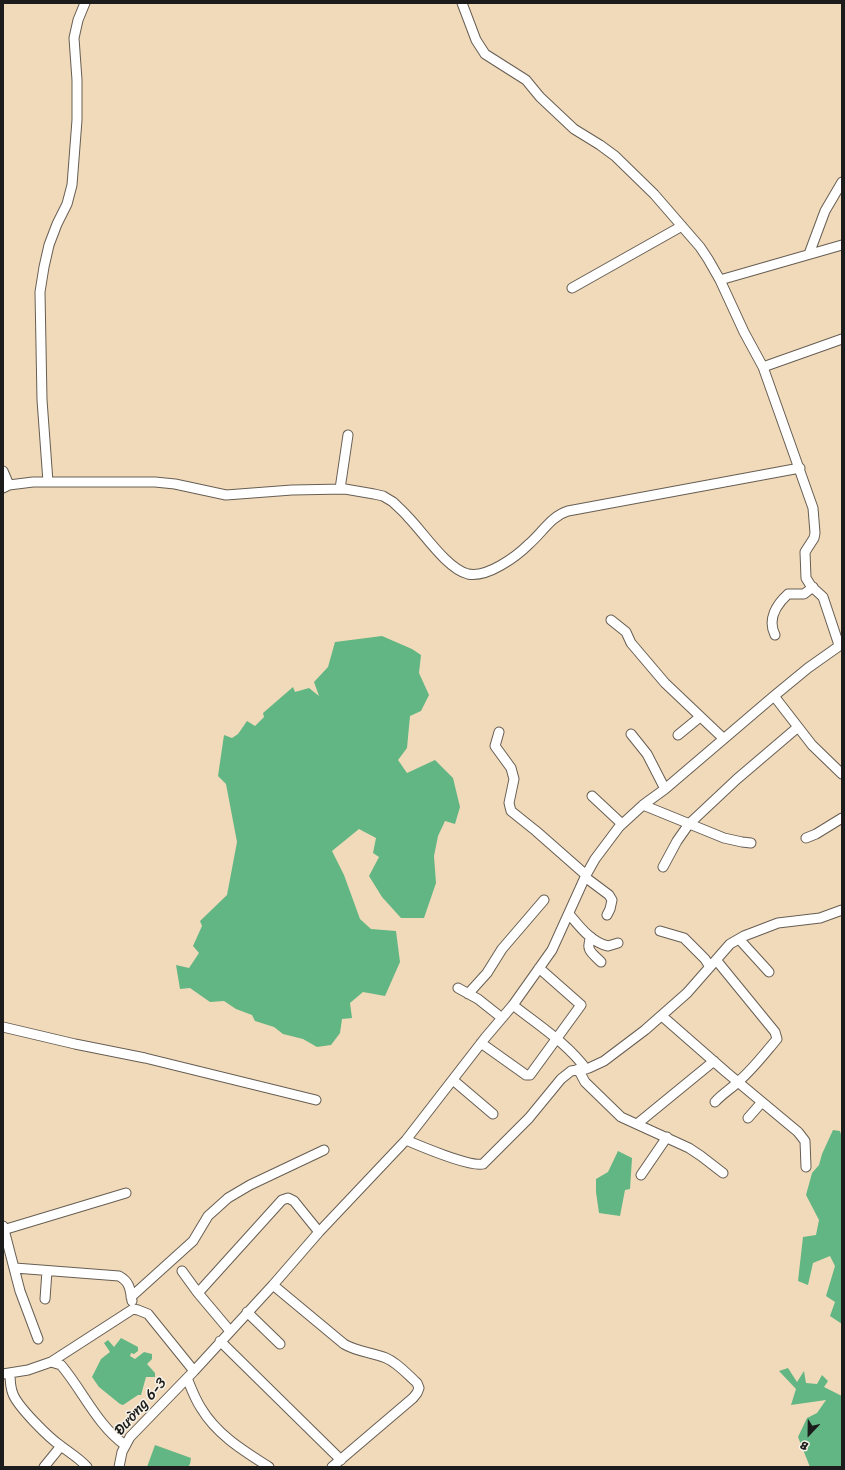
<!DOCTYPE html>
<html>
<head>
<meta charset="utf-8">
<style>
  body { margin:0 }
  #map { position:relative; width:845px; height:1470px; overflow:hidden; background:#f1daba; font-family:Sriracha,sans-serif }
  canvas { display:block }
  .frame { position:absolute; inset:0; border:4px solid #1c1c1c; pointer-events:none }
  .north { position:absolute; left:789px; top:1414px; width:40px; height:40px; -webkit-text-stroke:3px #f7f3e8; paint-order:stroke; rotate:202deg; font-size:11px; font-weight:700; line-height:16px; text-align:center; color:#1c1c1c }
  .north::after { content:''; display:block; margin:auto; width:14px; height:18px; background:#1c1c1c; clip-path:polygon(50% 0,100% 100%,50% 72%,0 100%) }
</style>
</head>
<body>
<div id="map">
<canvas width="845" height="1470"></canvas>
<div class="frame"></div>
<div class="north">B</div>
</div>
<script>
const c = document.querySelector('canvas').getContext('2d');
c.lineJoin = 'round';
function paint(path, color) {
  c.fillStyle = color;
  c.fill(path, 'evenodd');
}
function stroke(path, color, width, dash) {
  c.strokeStyle = color;
  c.lineWidth = width;
  c.lineCap = dash ? 'butt' : 'round';
  c.setLineDash(dash || []);
  c.stroke(path);
}
function drawText(font, color, halo, rows, align = 'center') {
  c.font = font + ' Sriracha,sans-serif';
  c.lineWidth = 3;
  c.setLineDash([]);
  c.textBaseline = 'middle';
  c.strokeStyle = halo;
  c.fillStyle = color;
  for (const [text, x, y, turn = 0] of rows) {
    c.save();
    c.translate(x, y);
    c.rotate((+turn || 0) * Math.PI / 180);
    c.textAlign = isNaN(turn) ? turn : align;
    if (halo) c.strokeText(text, 0, 0);
    c.fillText(text, 0, 0);
    c.restore();
  }
}
paint(new Path2D(`
  M 382,636 L 412,649 L 421,655 L 419,673 L 429,695 L 421,711 L 410,716 L 407,748 L 398,760 L 407,773 L 435,760 L 453,778 L 460,807 L 455,824 L 445,821 L 438,836 L 434,856 L 436,883 L 424,918 L 401,918 L 382,897 L 369,876 L 379,857 L 373,853 L 376,838 L 359,829 L 332,851 L 344,875 L 360,919 L 371,929 L 396,931 L 400,962 L 385,996 L 363,992 L 350,1003 L 352,1018 L 342,1019 L 340,1033 L 331,1045 L 317,1047 L 303,1039 L 283,1034 L 274,1027 L 255,1021 L 252,1015 L 236,1009 L 224,1001 L 210,1002 L 190,988 L 180,989 L 176,965 L 189,968 L 199,953 L 193,946 L 202,926 L 200,921 L 227,895 L 237,842 L 226,784 L 218,776 L 224,735 L 232,738 L 238,734 L 247,721 L 255,726 L 264,717 L 263,713 L 293,687 L 295,692 L 309,688 L 319,696 L 314,682 L 328,667 L 335,642 Z
  M 833,1130 L 840,1131 L 842,1138 L 842,1324 L 830,1316 L 835,1302 L 826,1296 L 835,1266 L 830,1256 L 813,1263 L 808,1285 L 798,1281 L 803,1237 L 816,1235 L 819,1220 L 806,1195 L 812,1173 L 819,1165 L 822,1154 Z
  M 618,1151 L 632,1158 L 630,1189 L 625,1190 L 620,1216 L 599,1213 L 596,1192 L 596,1179 L 608,1172 Z
  M 121,1338 L 138,1347 L 138,1351 L 134,1354 L 131,1353 L 130,1356 L 135,1359 L 144,1352 L 152,1354 L 152,1359 L 147,1364 L 155,1373 L 155,1377 L 146,1377 L 141,1395 L 138,1395 L 123,1405 L 120,1404 L 99,1387 L 92,1377 L 101,1359 L 110,1352 L 104,1343 L 108,1340 L 114,1347 Z
  M 788,1368 L 797,1382 L 804,1371 L 806,1383 L 817,1384 L 822,1375 L 828,1381 L 824,1387 L 842,1396 L 842,1467 L 810,1467 L 798,1437 L 807,1418 L 817,1413 L 826,1400 L 791,1405 L 796,1389 L 779,1371 Z
  M 155,1445 L 191,1458 L 190,1464 L 188,1467 L 147,1467 Z`), '#62b683');
const minor = new Path2D(`
  M 462,3 L 476,40 L 485,54 L 526,80 L 540,97 L 574,129 L 600,145 L 615,156 L 654,194 L 700,247 L 708,259 L 720,280 L 744,332 L 763,367 L 813,508 L 815,533 L 814,538 L 805,552 L 806,578 L 811,586 L 823,597 L 839,645
  M 809,254 L 825,211 L 842,182
  M 720,280 L 842,245
  M 572,288 L 682,226
  M 763,367 L 842,339
  M 3,471 L 9,485
  M 48,482 L 42,400 L 40,292 L 44,267 L 49,245 L 57,224 L 67,204 L 72,185 L 77,120 L 77,80 L 74,38 L 78,20 L 85,3
  M 3,488 L 9,485 L 33,482 L 155,482 L 175,484 L 226,495 L 292,490 L 345,489 L 374,494 L 383,496 L 393,502 C 398,507 404,512 408,517 C 423,532 447,569 468,574 C 487,578 516,557 529,544 C 542,533 551,516 568,511 L 800,468
  M 340,489 L 348,435
  M 611,620 L 626,632 L 631,643 L 665,683 L 724,739
  M 775,635 C 767,619 777,604 788,594 L 804,594 L 813,587
  M 774,696 L 812,745 L 842,774
  M 499,732 L 495,746 L 511,768 L 514,779 L 509,803 L 511,811 L 536,831 L 586,875
  M 631,734 L 647,754 L 665,789
  M 678,735 L 700,717
  M 592,796 L 622,824
  M 643,805 L 724,838 L 742,842 L 751,843
  M 806,838 L 816,834 L 842,818
  M 663,867 L 677,841 L 689,824 L 737,779 L 798,727
  M 585,877 L 609,895 L 612,900 L 610,909 L 607,915
  M 569,914 C 579,926 592,943 608,946 L 618,943
  M 660,931 L 684,938 L 705,959 L 710,967
  M 591,937 C 585,950 592,953 601,962
  M 739,939 L 769,972
  M 458,988 L 478,999 L 502,1018
  M 468,994 L 487,973 L 502,949 L 544,900
  M 513,1005 C 538,1025 567,1043 586,1069
  M 662,1016 L 726,1072 L 798,1132 L 805,1141 L 806,1167
  M 3,1027 L 75,1044 L 145,1058 L 316,1100
  M 481,1043 L 526,1075 L 530,1075 L 581,1005 L 539,968
  M 578,1069 L 585,1082 L 621,1117 L 689,1148 L 701,1156 L 723,1173
  M 453,1080 L 493,1114
  M 715,1102 C 722,1094 731,1089 739,1081 C 753,1069 765,1053 777,1039 L 775,1032 L 717,961
  M 748,1118 L 762,1102
  M 637,1124 L 714,1061
  M 406,1140 C 420,1146 470,1167 483,1164 L 529,1118 L 561,1079 L 571,1071 L 589,1068 L 604,1061 L 645,1030 L 687,993 L 730,944 L 744,936 L 778,923 L 820,918 L 842,910
  M 641,1175 L 667,1137
  M 3,1226 L 20,1291 L 38,1339
  M 3,1230 L 126,1193
  M 15,1268 L 119,1276 C 130,1282 130,1289 132,1301
  M 182,1271 L 198,1293
  M 273,1285 L 344,1344 C 357,1352 372,1352 386,1358 C 398,1363 408,1375 417,1383 L 419,1388 L 417,1393 L 413,1398 L 332,1467
  M 131,1297 L 193,1241 L 208,1216 L 228,1198 L 250,1185 L 324,1150
  M 45,1299 L 47,1271
  M 247,1312 L 280,1344
  M 230,1331 L 198,1293 L 282,1200 L 288,1198 L 294,1201 L 319,1232
  M 220,1341 L 341,1460
  M 51,1362 L 61,1365 C 83,1391 97,1425 125,1445
  M 10,1373 C 10,1380 10,1387 13,1394 C 18,1407 49,1438 61,1446 C 70,1453 79,1458 87,1467
  M 3,1374 L 28,1370 L 51,1362 L 133,1309 L 138,1310 L 148,1314 L 194,1371
  M 187,1378 C 191,1388 195,1399 201,1408 C 217,1435 244,1451 269,1467
  M 44,1467 L 61,1446
  M 119,1467 L 122,1452 L 130,1437 L 194,1371 L 273,1285 L 319,1232 L 406,1140 L 485,1038 L 513,1005 L 552,950 L 586,875 L 595,859 L 619,827 L 643,805 L 665,789 L 774,696 L 808,668 L 842,644`);
stroke(minor, '#675e53', 11);
stroke(minor, '#fff', 9);
drawText('15px', '#1c1c1c', '#f7f3e8', [
  ["Đường 6-3",141,1407,-49]
]);
</script>
</body>
</html>
